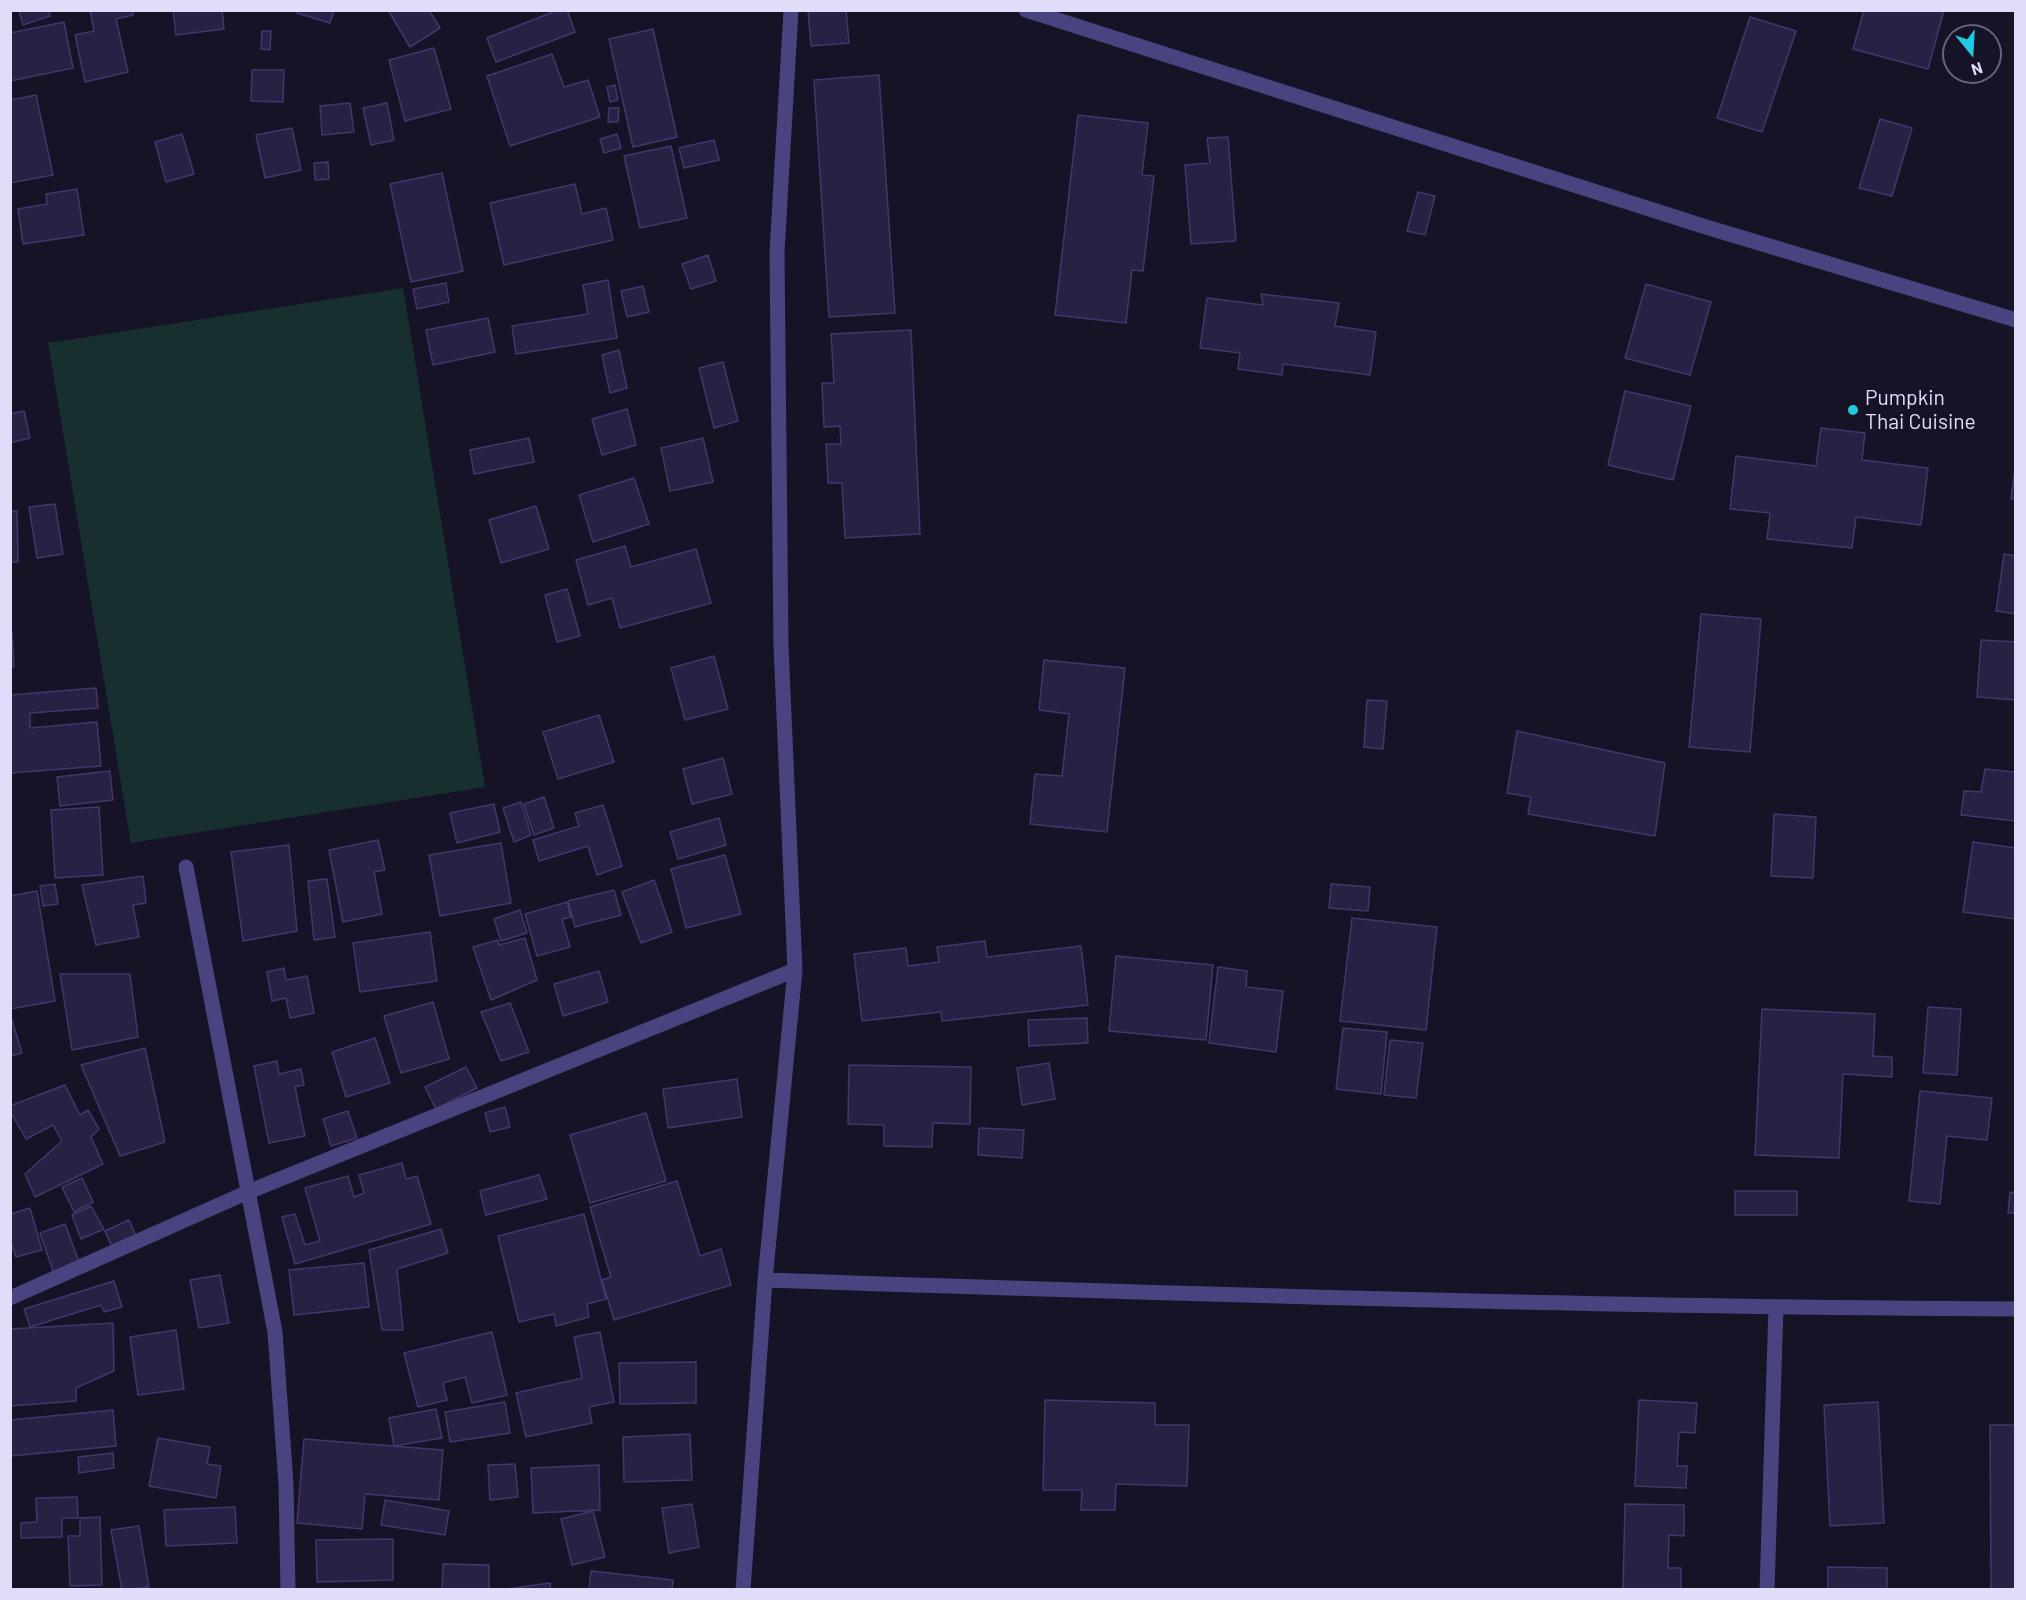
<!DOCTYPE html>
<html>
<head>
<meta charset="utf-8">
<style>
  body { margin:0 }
  #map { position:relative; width:2026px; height:1600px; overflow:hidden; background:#171326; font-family:Barlow,sans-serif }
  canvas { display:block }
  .frame { position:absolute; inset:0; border:12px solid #e0dcfa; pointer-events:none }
  .north { position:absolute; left:1942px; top:24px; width:60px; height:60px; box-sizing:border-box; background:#171326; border:2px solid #67637b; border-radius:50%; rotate:162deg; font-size:16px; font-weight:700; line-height:24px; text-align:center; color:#e0dcfa }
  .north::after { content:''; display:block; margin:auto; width:21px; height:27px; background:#21c9e2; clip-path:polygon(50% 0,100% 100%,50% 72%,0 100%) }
</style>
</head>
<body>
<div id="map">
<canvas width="2026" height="1600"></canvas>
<div class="frame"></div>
<div class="north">N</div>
</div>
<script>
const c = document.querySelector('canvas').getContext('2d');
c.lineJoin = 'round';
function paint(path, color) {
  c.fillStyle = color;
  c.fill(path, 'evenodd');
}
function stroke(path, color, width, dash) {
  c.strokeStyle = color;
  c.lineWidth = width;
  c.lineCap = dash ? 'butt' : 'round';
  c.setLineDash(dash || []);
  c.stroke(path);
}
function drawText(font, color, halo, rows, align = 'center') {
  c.font = font + ' Barlow,sans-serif';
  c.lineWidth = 6;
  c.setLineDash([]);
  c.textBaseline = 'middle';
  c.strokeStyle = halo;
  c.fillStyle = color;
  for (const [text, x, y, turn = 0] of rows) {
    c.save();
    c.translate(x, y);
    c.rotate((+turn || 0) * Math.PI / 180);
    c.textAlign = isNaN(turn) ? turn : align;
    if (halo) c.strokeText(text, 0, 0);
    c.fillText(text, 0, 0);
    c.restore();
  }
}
paint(new Path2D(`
  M 403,288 L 485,787 L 131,843 L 48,343 Z`), '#172f2f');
const building = new Path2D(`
  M 19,10 L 48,10 L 50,16 L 23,25 Z
  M 90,10 L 133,10 L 133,15 L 116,19 L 128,72 L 85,82 L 75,35 L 94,31 Z
  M 173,10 L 222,10 L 224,29 L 176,35 Z
  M 298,10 L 334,10 L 330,23 L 297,13 Z
  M 388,10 L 429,10 L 440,28 L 410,47 Z
  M 558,10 L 567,10 L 575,32 L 496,62 L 487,38 Z
  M 808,10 L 846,10 L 849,43 L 811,46 Z
  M 1864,10 L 1944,10 L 1928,69 L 1853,49 Z
  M 1750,17 L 1796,31 L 1762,132 L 1717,118 Z
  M 64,22 L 73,68 L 10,81 L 10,33 Z
  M 653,29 L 677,137 L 633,147 L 609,39 Z
  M 262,31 L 271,31 L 270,50 L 261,49 Z
  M 434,48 L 451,109 L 405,121 L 389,60 Z
  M 552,54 L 564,87 L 588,80 L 600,117 L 510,146 L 487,76 Z
  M 252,70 L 284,70 L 283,102 L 251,101 Z
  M 879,75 L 895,313 L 829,317 L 814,80 Z
  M 615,85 L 618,100 L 610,102 L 607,87 Z
  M 36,95 L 53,175 L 10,183 L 10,100 Z
  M 350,103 L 354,132 L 322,135 L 320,106 Z
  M 387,103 L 394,140 L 371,145 L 363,108 Z
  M 609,108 L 619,108 L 618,122 L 608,122 Z
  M 1078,115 L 1148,123 L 1142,175 L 1154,176 L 1143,271 L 1132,270 L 1126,323 L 1055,315 Z
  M 1880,119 L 1912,128 L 1892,196 L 1859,188 Z
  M 292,128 L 301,170 L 265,178 L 256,135 Z
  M 182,134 L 194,174 L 166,182 L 155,142 Z
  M 617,134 L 621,148 L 604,153 L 600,139 Z
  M 1228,137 L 1236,241 L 1191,244 L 1185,165 L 1210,163 L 1207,138 Z
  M 714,140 L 719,160 L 684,168 L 679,148 Z
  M 671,146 L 687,218 L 640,228 L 624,156 Z
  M 328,162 L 329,179 L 315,180 L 314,163 Z
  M 442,173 L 463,271 L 411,282 L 390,184 Z
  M 575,184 L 582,214 L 606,208 L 613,240 L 504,265 L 490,203 Z
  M 77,189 L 84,235 L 23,244 L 18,209 L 47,204 L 46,194 Z
  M 1418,192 L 1435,196 L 1425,235 L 1407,231 Z
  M 708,255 L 716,281 L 691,289 L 682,264 Z
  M 608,280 L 617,338 L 516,354 L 512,326 L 588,314 L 583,285 Z
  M 446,283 L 449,302 L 417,309 L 413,289 Z
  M 1646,284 L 1711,302 L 1690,375 L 1625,358 Z
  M 643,286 L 649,312 L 627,317 L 621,291 Z
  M 1261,294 L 1339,303 L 1335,326 L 1376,332 L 1370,375 L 1283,364 L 1282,375 L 1238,369 L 1240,353 L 1200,348 L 1207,298 L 1263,305 Z
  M 488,318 L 495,352 L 433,365 L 426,330 Z
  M 911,330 L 920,534 L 845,538 L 842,483 L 828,483 L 826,444 L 841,444 L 840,426 L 824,427 L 822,383 L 834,383 L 831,334 Z
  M 619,350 L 627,388 L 610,393 L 602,355 Z
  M 723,362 L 738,421 L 714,428 L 699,368 Z
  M 1625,391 L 1691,406 L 1673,480 L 1608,465 Z
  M 627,409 L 636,445 L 602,455 L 592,419 Z
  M 24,411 L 30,438 L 10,443 L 10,414 Z
  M 1821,428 L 1865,433 L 1862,460 L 1928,468 L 1921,525 L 1856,517 L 1852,548 L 1767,539 L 1770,513 L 1730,509 L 1736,456 L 1816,466 Z
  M 529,438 L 534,462 L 474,474 L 470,450 Z
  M 703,438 L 713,482 L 670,491 L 661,448 Z
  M 2016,460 L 2016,499 L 2011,499 Z
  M 634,478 L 649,524 L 593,542 L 579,495 Z
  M 55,504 L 63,554 L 37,558 L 29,507 Z
  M 536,506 L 549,549 L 501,563 L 489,520 Z
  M 10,511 L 17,511 L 18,562 L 10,562 Z
  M 625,546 L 631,567 L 696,549 L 711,603 L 620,628 L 612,598 L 588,605 L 576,560 Z
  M 2004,554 L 2016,556 L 2016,614 L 1996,611 Z
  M 567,589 L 580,636 L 557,642 L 545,595 Z
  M 1701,614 L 1761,619 L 1750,752 L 1689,747 Z
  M 10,633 L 12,633 L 14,667 L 10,667 Z
  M 1981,640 L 2016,642 L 2016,700 L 1977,697 Z
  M 714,656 L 728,709 L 685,720 L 671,668 Z
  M 1044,660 L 1125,668 L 1107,832 L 1030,824 L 1035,774 L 1062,776 L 1069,714 L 1039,710 Z
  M 96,688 L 98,708 L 30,713 L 30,728 L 97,722 L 101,766 L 10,773 L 10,695 Z
  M 1367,700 L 1387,701 L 1383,749 L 1364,747 Z
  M 599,715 L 614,762 L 558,779 L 543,732 Z
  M 1517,731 L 1665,763 L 1655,836 L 1528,814 L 1531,797 L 1507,793 Z
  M 723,758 L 732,794 L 692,804 L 683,769 Z
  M 2016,764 L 2016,821 L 1961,815 L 1964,791 L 1981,792 L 1985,769 L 2015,772 Z
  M 110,771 L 113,800 L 60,806 L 57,777 Z
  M 544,797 L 554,828 L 534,835 L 524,804 Z
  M 521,802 L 531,835 L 514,842 L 503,808 Z
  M 494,804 L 500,832 L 457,843 L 450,813 Z
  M 603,805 L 622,866 L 597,875 L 588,846 L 539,861 L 533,840 L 579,826 L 575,813 Z
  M 99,807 L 103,875 L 55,878 L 51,810 Z
  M 1774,814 L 1816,817 L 1813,878 L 1771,876 Z
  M 719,818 L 726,845 L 678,859 L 670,832 Z
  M 378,840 L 385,870 L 374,872 L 382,914 L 343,922 L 329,850 Z
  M 1973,842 L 2016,848 L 2016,919 L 1963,912 Z
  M 501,843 L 511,903 L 440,916 L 429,855 Z
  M 289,845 L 297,931 L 243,941 L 231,852 Z
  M 725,855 L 741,914 L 686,928 L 671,869 Z
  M 143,876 L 146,903 L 133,905 L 139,937 L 96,945 L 82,885 Z
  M 327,879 L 335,937 L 314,940 L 308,881 Z
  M 654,880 L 672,932 L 641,943 L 622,892 Z
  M 55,884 L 58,904 L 43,906 L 40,886 Z
  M 1331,884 L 1370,887 L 1368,911 L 1329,908 Z
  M 614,890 L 621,915 L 575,927 L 568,901 Z
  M 37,891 L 55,1001 L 10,1009 L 10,896 Z
  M 567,902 L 571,917 L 562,919 L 570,947 L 537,956 L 525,914 Z
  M 520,910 L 527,933 L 501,941 L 494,919 Z
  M 1352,918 L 1437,927 L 1426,1030 L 1340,1021 Z
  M 430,932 L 437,981 L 360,992 L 353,943 Z
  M 525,938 L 537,980 L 491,1000 L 473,947 L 498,940 L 499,945 Z
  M 985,941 L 987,957 L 1081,946 L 1088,1005 L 942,1021 L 941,1012 L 862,1021 L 854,954 L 906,948 L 908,966 L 939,962 L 937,947 Z
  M 1116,956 L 1213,965 L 1206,1040 L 1109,1031 Z
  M 1218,967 L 1247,971 L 1246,987 L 1283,991 L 1276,1052 L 1209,1043 Z
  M 284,968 L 286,980 L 307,976 L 314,1013 L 290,1018 L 286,998 L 272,1001 L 267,972 Z
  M 599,971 L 608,1002 L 563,1016 L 554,984 Z
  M 60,974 L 130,974 L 138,1037 L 72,1050 Z
  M 433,1002 L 449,1059 L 401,1073 L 384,1016 Z
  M 510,1003 L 529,1052 L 501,1061 L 481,1012 Z
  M 1928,1007 L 1961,1009 L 1957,1075 L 1923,1073 Z
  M 1762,1009 L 1875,1014 L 1873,1056 L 1892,1057 L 1892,1077 L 1843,1074 L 1839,1158 L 1755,1155 Z
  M 10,1014 L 22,1053 L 10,1056 Z
  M 1087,1018 L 1088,1043 L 1029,1046 L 1028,1020 Z
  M 1343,1028 L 1387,1032 L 1381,1094 L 1336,1089 Z
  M 375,1038 L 390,1083 L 346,1097 L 332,1052 Z
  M 1390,1040 L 1423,1043 L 1416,1098 L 1384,1095 Z
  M 145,1048 L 165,1142 L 120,1156 L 81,1065 Z
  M 277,1061 L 279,1074 L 301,1069 L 304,1085 L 295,1087 L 305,1136 L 269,1143 L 254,1066 Z
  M 1049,1063 L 1055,1099 L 1022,1105 L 1017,1068 Z
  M 849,1065 L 971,1067 L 970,1124 L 933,1123 L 932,1147 L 884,1146 L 884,1125 L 848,1124 Z
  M 466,1067 L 477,1088 L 436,1109 L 425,1087 Z
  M 737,1079 L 742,1117 L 668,1128 L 663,1089 Z
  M 65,1085 L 80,1115 L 88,1110 L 99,1129 L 91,1137 L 103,1164 L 35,1197 L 25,1174 L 62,1141 L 53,1125 L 26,1139 L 10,1111 L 10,1106 Z
  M 1920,1091 L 1992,1098 L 1987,1140 L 1947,1136 L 1940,1204 L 1909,1201 Z
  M 505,1107 L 510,1127 L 490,1132 L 485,1113 Z
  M 348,1111 L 357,1138 L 331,1146 L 323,1119 Z
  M 646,1113 L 666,1181 L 590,1203 L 570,1135 Z
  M 979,1128 L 1024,1130 L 1022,1158 L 978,1155 Z
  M 402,1163 L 406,1179 L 417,1176 L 431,1224 L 295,1264 L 282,1217 L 295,1214 L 305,1245 L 320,1241 L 305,1188 L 348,1176 L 354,1197 L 364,1193 L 359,1175 Z
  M 539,1175 L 547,1199 L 486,1215 L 480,1191 Z
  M 82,1178 L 93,1202 L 74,1212 L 62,1187 Z
  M 677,1181 L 700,1256 L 721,1249 L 731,1285 L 614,1320 L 602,1280 L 611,1277 L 590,1207 Z
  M 1735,1191 L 1797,1191 L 1797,1215 L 1735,1215 Z
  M 2010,1192 L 2016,1193 L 2016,1213 L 2008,1213 Z
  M 91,1206 L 104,1229 L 81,1239 L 72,1215 Z
  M 30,1208 L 42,1250 L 16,1257 L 10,1240 L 10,1214 Z
  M 584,1214 L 606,1299 L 587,1304 L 589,1317 L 556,1326 L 554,1314 L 519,1322 L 498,1236 Z
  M 129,1220 L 138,1241 L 114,1251 L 105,1231 Z
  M 65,1224 L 80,1264 L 54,1274 L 40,1233 Z
  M 441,1229 L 448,1253 L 397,1269 L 403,1330 L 382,1330 L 369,1250 Z
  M 364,1263 L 369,1307 L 294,1315 L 289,1270 Z
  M 220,1275 L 229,1323 L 199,1328 L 190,1280 Z
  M 114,1281 L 122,1307 L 104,1312 L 101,1305 L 30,1327 L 24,1309 Z
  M 113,1323 L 114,1371 L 76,1388 L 76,1401 L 10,1406 L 10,1329 Z
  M 176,1330 L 184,1389 L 138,1395 L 130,1337 Z
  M 492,1332 L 507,1395 L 472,1403 L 465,1377 L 443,1383 L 447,1400 L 418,1407 L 404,1353 Z
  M 600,1332 L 614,1402 L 589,1407 L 592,1423 L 526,1437 L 516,1393 L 582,1378 L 574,1337 Z
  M 696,1362 L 696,1403 L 620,1404 L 619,1363 Z
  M 1045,1400 L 1155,1403 L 1155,1425 L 1189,1425 L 1187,1486 L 1116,1484 L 1115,1510 L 1081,1510 L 1082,1490 L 1043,1490 Z
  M 1639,1400 L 1697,1403 L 1695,1433 L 1679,1432 L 1677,1466 L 1687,1466 L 1686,1488 L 1635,1486 Z
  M 505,1402 L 510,1433 L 450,1442 L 445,1412 Z
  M 1878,1402 L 1884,1523 L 1830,1526 L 1824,1405 Z
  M 436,1409 L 442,1438 L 394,1446 L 389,1418 Z
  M 113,1410 L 116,1446 L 10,1456 L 10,1420 Z
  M 1990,1425 L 2016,1425 L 2016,1590 L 1991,1590 Z
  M 690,1434 L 692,1480 L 624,1482 L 623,1437 Z
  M 158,1438 L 210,1447 L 207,1464 L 221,1466 L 216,1498 L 149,1486 Z
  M 304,1439 L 443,1450 L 439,1500 L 365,1494 L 362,1529 L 297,1523 Z
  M 113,1453 L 114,1468 L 79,1473 L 78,1457 Z
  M 515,1464 L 518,1497 L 490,1500 L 488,1465 Z
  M 599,1465 L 600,1510 L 533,1513 L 531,1468 Z
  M 77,1497 L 78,1518 L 62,1518 L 62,1537 L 21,1538 L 21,1523 L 37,1522 L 36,1498 Z
  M 385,1500 L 449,1511 L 445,1535 L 381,1525 Z
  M 692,1504 L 699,1547 L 669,1553 L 662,1508 Z
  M 1625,1504 L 1684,1505 L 1684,1536 L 1669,1535 L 1668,1568 L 1681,1568 L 1681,1590 L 1623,1589 Z
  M 235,1507 L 237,1543 L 166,1546 L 164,1510 Z
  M 593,1511 L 605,1557 L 572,1565 L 561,1519 Z
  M 100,1517 L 102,1585 L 70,1586 L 68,1536 L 80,1536 L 80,1518 Z
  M 139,1526 L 149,1587 L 122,1590 L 111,1530 Z
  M 393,1539 L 393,1580 L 317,1582 L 316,1540 Z
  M 443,1564 L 489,1565 L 489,1590 L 442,1590 Z
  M 1828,1567 L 1887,1568 L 1887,1590 L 1828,1590 Z
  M 591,1571 L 673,1580 L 672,1590 L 589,1590 Z
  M 550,1583 L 551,1590 L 507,1590 L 507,1589 Z`);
paint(building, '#292144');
stroke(building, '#43366d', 1.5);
stroke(new Path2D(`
  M 1767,1590 L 1776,1308`), '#48447f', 15);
stroke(new Path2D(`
  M 1026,10 L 1706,227 L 2016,320
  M 186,867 L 275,1332 L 286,1484 L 288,1590
  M 765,1280 C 1182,1294 1598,1307 2016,1309
  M 10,1298 L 248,1192 L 795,970
  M 743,1590 L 765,1280 L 795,970 L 781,646 L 777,252 L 791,10`), '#48447f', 15);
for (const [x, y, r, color] of [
  [1853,410,6,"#21c9e2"]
]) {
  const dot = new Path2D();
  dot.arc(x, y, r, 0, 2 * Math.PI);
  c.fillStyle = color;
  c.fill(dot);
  stroke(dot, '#171326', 2);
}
drawText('21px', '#e0dcfa', '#171326', [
  ["Pumpkin",1865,398],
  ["Thai Cuisine",1865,422]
], 'left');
</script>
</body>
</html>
